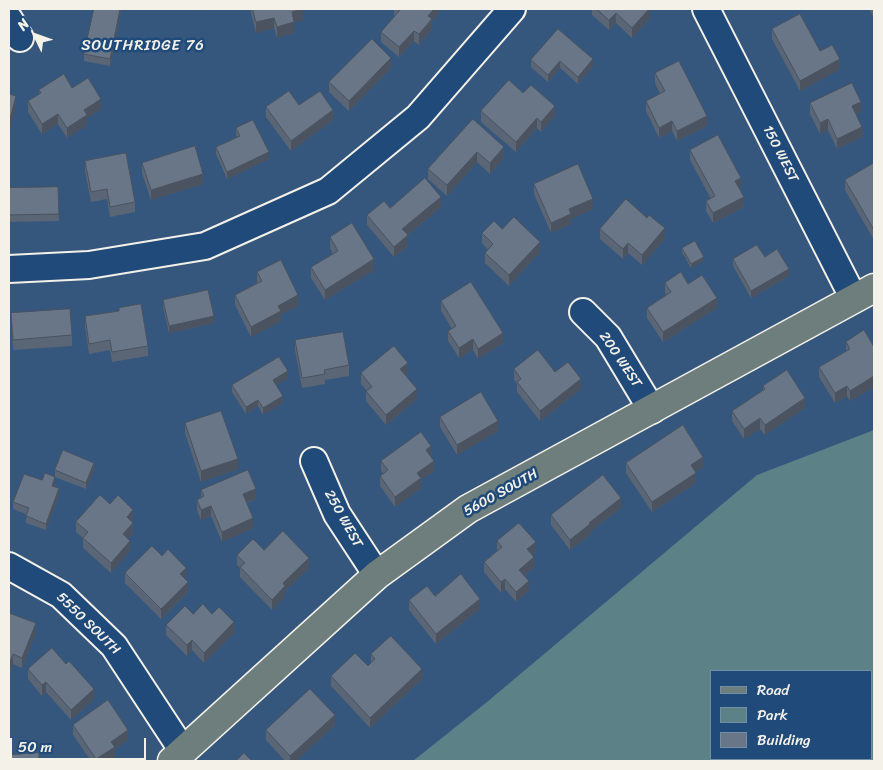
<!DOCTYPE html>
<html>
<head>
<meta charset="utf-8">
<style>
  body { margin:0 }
  #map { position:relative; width:883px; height:770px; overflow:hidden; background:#35577e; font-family:Sriracha,sans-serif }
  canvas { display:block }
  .frame { position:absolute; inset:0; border:10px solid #f4f1e8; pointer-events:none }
  .legend { position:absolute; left:710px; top:670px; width:162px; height:90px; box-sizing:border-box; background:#1f4a7a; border:1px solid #748da6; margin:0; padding:6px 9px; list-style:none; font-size:15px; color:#f4f1e8 }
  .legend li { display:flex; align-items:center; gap:10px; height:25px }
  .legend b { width:25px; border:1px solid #748da6 }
  .north { position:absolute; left:10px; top:10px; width:50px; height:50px; -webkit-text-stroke:4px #1f4a7a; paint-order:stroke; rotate:312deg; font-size:14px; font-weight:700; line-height:20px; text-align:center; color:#f4f1e8 }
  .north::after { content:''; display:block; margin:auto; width:18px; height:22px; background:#f4f1e8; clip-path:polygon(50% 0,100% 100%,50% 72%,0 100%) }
  .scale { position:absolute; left:10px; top:738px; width:136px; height:22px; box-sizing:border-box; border:2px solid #f4f1e8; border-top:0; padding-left:6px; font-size:15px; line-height:18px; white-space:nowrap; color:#f4f1e8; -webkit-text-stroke:4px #1f4a7a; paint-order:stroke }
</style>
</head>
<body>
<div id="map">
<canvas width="883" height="770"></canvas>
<div class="frame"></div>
<ul class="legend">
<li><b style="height:6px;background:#6d7e7c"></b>Road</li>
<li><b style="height:14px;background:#5c8288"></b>Park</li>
<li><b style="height:14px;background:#697688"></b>Building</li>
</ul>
<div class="north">N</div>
<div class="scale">50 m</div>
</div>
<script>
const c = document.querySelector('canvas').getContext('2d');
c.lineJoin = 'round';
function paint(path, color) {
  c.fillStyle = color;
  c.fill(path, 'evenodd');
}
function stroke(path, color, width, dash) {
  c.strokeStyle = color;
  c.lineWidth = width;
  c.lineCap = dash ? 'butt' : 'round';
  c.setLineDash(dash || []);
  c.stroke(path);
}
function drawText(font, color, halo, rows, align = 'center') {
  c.font = font + ' Sriracha,sans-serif';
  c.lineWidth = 5;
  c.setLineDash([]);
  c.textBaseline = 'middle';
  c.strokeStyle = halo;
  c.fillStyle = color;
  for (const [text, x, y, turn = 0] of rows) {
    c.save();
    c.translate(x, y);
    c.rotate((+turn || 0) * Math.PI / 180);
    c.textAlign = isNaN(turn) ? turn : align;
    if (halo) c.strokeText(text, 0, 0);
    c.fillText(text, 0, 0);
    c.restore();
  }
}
paint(new Path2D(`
  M 874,430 L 874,761 L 413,761 L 487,702 L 757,475 ZM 712,671 L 872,671 L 872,759 L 712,759 Z`), '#5c8288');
const minor = new Path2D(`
  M 706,9 L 854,299
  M 9,19 L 20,38
  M 9,269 L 89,265 L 205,246 L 328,191 L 418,117 L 512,9
  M 583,312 L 608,337 L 652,410
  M 314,461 L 337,514 L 377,575
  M 9,566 L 61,595 L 114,646 L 183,751`);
const major = new Path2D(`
  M 172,761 L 377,575 L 468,509 L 874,288`);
stroke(minor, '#f4f1e8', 30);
stroke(major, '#f4f1e8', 31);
stroke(minor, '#1f4a7a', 26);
stroke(major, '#6d7e7c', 28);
paint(new Path2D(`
  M 121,9 L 121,13 L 110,66 L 84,61 L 84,54 Z
  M 250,9 L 303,9 L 303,20 L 294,22 L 294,33 L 277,38 L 274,28 L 256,33 Z
  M 394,9 L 439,9 L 439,13 L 432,21 L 432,29 L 419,45 L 414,41 L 399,57 L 381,42 L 381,32 L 395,16 L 394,15 Z
  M 592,9 L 650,9 L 650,18 L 632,38 L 616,23 L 609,30 L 592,15 Z
  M 869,9 L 874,9 L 874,18 Z
  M 558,29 L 593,66 L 578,84 L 560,68 L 548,82 L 531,67 L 531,60 Z
  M 772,29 L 820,51 L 840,69 L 800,91 L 772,39 Z
  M 391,68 L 349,111 L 329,92 L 329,82 Z
  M 655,73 L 707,126 L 677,141 L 672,131 L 659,138 L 646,111 L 646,101 L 660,94 L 655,83 Z
  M 72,88 L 101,109 L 87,118 L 87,125 L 67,138 L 58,124 L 42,134 L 28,112 L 28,101 L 39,94 L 39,90 Z
  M 523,93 L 555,116 L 541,132 L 537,128 L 516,152 L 481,122 L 481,111 Z
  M 810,103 L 861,112 L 856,115 L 862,137 L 837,149 L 828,130 L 820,134 L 810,114 Z
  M 299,105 L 333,120 L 291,151 L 266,117 L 266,107 Z
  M 473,119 L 504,158 L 490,174 L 477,162 L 447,196 L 428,179 L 428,169 Z
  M 236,128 L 269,159 L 227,179 L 216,154 L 216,147 L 237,137 L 236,135 Z
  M 690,150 L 741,188 L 740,189 L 744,207 L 713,223 L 706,211 L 706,201 L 711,199 L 690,160 Z
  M 85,161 L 135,202 L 135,212 L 110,217 L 107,199 L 91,202 L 85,171 Z
  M 142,163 L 203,184 L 151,200 L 142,173 Z
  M 874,163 L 874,240 L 845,190 L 845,180 Z
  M 534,184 L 593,209 L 571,219 L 571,224 L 551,233 L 534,194 Z
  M 58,187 L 59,221 L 9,222 L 9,188 Z
  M 441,207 L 408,235 L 408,246 L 394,257 L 367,225 L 367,215 L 390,208 Z
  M 600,229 L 665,239 L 642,265 L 628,253 L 623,259 L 600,239 Z
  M 482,233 L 540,252 L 509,286 L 485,263 L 485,253 L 488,250 L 482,243 Z
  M 330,237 L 374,270 L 325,300 L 311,278 L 311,267 L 333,254 L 330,248 Z
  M 682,248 L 704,261 L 691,268 L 682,252 Z
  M 765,257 L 789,276 L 751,298 L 733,266 L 733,259 Z
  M 257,272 L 298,306 L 281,314 L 281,321 L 251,337 L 235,305 L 235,295 L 257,283 Z
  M 665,283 L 688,284 L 717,308 L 663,342 L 647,318 L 647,308 L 666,295 L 665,293 Z
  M 163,300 L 214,323 L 169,333 L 163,307 Z
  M 441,301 L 503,343 L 478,359 L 473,350 L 459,358 L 448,341 L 448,331 L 452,329 L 441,311 Z
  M 11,313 L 72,335 L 72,346 L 13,350 Z
  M 85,316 L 148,346 L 148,356 L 112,362 L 110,350 L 89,354 L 85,326 Z
  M 295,340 L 349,365 L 349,376 L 325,380 L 325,384 L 302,388 L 295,350 Z
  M 846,342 L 874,347 L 874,387 L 850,401 L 847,396 L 835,403 L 819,377 L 819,367 L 846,351 Z
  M 514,369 L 555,372 L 581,389 L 540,421 L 517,392 L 517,384 L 514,379 Z
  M 361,373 L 408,373 L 405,375 L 417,399 L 386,425 L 366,401 L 366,391 L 367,391 L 361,384 Z
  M 288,378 L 276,385 L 283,403 L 263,415 L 258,406 L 246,414 L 232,392 L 232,385 Z
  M 763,386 L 805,408 L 765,435 L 760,429 L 744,439 L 732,421 L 732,411 L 763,390 Z
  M 440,417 L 498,431 L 457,455 L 440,427 Z
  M 185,423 L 238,469 L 201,482 L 185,433 Z
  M 431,456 L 431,457 L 434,471 L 421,480 L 421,488 L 395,507 L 380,486 L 380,476 L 384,474 L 381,471 L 381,461 Z
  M 626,463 L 703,467 L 695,472 L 696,483 L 652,512 L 626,473 Z
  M 55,470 L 94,470 L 86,489 L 55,477 L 55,484 L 54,487 L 59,495 L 46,530 L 26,523 L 26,514 L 13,509 L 13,502 L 42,480 L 55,477 Z
  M 201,490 L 256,499 L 247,503 L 253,528 L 222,542 L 211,516 L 201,520 L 197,510 L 197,500 L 201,498 Z
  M 110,504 L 133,520 L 132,522 L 133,533 L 128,539 L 130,551 L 111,573 L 83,548 L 83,538 L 76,532 L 76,522 Z
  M 621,508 L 590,532 L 590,535 L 570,550 L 551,525 L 551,515 Z
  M 497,541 L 536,552 L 532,555 L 534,567 L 524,576 L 529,591 L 516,602 L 505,589 L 501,593 L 484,572 L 484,562 L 497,551 Z
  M 264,550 L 309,568 L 285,591 L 285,596 L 272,610 L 240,577 L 240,568 L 237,565 L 237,555 Z
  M 162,556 L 186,578 L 185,579 L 188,592 L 161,619 L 125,583 L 125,573 Z
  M 435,596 L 480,609 L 436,644 L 409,610 L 409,600 Z
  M 9,613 L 36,633 L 22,668 L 13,664 L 10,672 L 9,672 Z
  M 193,614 L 212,614 L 234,633 L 204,663 L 192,650 L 187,656 L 166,635 L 166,625 Z
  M 371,654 L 422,679 L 370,728 L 331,686 L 331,676 L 368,666 L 371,663 Z
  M 28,669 L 94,699 L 71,720 L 46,692 L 42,696 L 28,679 Z
  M 73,725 L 128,740 L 115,749 L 115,757 L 108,761 L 91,761 L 73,735 Z
  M 335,725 L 296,761 L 285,761 L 266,740 L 266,730 Z`), '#5a6575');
paint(new Path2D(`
  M 120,9 L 121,9 L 121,13 L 110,66 L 110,59 Z
  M 194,9 L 198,9 L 194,12 Z
  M 303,9 L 303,20 L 292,23 L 292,12 Z
  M 434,9 L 439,9 L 439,13 L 432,21 L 432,29 L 419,45 L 419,34 L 428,16 Z
  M 649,9 L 650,9 L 650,18 L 632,38 L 632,28 Z
  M 616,13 L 616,23 L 609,30 L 609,20 Z
  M 274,18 L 274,28 L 256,33 L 256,22 Z
  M 294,22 L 294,33 L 277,38 L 277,27 Z
  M 414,31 L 414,41 L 399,57 L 399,47 Z
  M 391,58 L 391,68 L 349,111 L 349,101 Z
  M 593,59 L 593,66 L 578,84 L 578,77 Z
  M 840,59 L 840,69 L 800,91 L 800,81 Z
  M 560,61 L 560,68 L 548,82 L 548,75 Z
  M 16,96 L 16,106 L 9,133 L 9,123 Z
  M 101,99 L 101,109 L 87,118 L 87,125 L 67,138 L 67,128 L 84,110 Z
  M 861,102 L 861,112 L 852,117 L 852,106 Z
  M 555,106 L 555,116 L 541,132 L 541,122 Z
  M 333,110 L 333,120 L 291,151 L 291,141 Z
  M 58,114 L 58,124 L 42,134 L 42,124 Z
  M 707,116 L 707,126 L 677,141 L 677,131 Z
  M 537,118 L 537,128 L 516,152 L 516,142 Z
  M 828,119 L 828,130 L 820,134 L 820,123 Z
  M 672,121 L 672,131 L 659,138 L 659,128 Z
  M 862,127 L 862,137 L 837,149 L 837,139 Z
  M 504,147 L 504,158 L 490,174 L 490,163 Z
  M 269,152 L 269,159 L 227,179 L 227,172 Z
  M 477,152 L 477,162 L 447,196 L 447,185 Z
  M 203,174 L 203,184 L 151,200 L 151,190 Z
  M 741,178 L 741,188 L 735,191 L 735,181 Z
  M 441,197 L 441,207 L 402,240 L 402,229 Z
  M 744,197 L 744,207 L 713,223 L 713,213 Z
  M 593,199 L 593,209 L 571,219 L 571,224 L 551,233 L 551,223 L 569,209 Z
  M 665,228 L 665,239 L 642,265 L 642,255 Z
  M 408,235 L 408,246 L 394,257 L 394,247 Z
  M 540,242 L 540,252 L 509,286 L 509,275 Z
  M 628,243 L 628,253 L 623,259 L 623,249 Z
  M 704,257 L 704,261 L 691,268 L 691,264 Z
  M 374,259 L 374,270 L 325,300 L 325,290 Z
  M 789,269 L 789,276 L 751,298 L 751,291 Z
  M 298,295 L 298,306 L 281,314 L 281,321 L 251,337 L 251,327 L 278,306 Z
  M 717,298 L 717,308 L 663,342 L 663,332 Z
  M 214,316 L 214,323 L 169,333 L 169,326 Z
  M 503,333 L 503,343 L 478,359 L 478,349 Z
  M 473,339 L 473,350 L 459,358 L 459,348 Z
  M 408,363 L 408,373 L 400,379 L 400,369 Z
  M 288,371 L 288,378 L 273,387 L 273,380 Z
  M 874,376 L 874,387 L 850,401 L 850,391 Z
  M 581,379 L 581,389 L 540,421 L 540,411 Z
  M 847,386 L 847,396 L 835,403 L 835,393 Z
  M 417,389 L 417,399 L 386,425 L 386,415 Z
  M 283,396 L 283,403 L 263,415 L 263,408 Z
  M 805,398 L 805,408 L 765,435 L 765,425 Z
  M 258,400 L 258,406 L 246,414 L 246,407 Z
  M 760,418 L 760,429 L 744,439 L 744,429 Z
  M 498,421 L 498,431 L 457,455 L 457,445 Z
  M 431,446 L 431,456 L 426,460 L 426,450 Z
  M 703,457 L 703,467 L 691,475 L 691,465 Z
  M 238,459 L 238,469 L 201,482 L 201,471 Z
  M 434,461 L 434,471 L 421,480 L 421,488 L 395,507 L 395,497 L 417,473 Z
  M 94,463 L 94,470 L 86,489 L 86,483 Z
  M 696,473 L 696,483 L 652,512 L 652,502 Z
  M 55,477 L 55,484 L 52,493 L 52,486 Z
  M 59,488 L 59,495 L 46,530 L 46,524 Z
  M 256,489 L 256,499 L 243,504 L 243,494 Z
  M 621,498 L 621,508 L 590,532 L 590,535 L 570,550 L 570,540 L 589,523 Z
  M 211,506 L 211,516 L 201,520 L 201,510 Z
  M 133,510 L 133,520 L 127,527 L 127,517 Z
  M 253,518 L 253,528 L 222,542 L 222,532 Z
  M 133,523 L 133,533 L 123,544 L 123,534 Z
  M 130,541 L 130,551 L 111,573 L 111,563 Z
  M 536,542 L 536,552 L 527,559 L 527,549 Z
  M 534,557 L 534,567 L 519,580 L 519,570 Z
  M 309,558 L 309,568 L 285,591 L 285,596 L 272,610 L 272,600 L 283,583 Z
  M 186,568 L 186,578 L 180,584 L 180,574 Z
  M 505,579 L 505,589 L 501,593 L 501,582 Z
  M 529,581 L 529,591 L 516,602 L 516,592 Z
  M 188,582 L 188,592 L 161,619 L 161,609 Z
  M 480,599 L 480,609 L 436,644 L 436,634 Z
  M 234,622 L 234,633 L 204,663 L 204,653 Z
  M 36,623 L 36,633 L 22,668 L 22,658 Z
  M 192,640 L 192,650 L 187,656 L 187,645 Z
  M 13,654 L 13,664 L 10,672 L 10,662 Z
  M 422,669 L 422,679 L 370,728 L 370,718 Z
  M 46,682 L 46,692 L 42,696 L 42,685 Z
  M 94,689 L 94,699 L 71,720 L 71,710 Z
  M 335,715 L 335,725 L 296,761 L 290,761 L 290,756 Z
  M 128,730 L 128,740 L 115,749 L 115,757 L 108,761 L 96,761 L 96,759 L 111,742 Z`), '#4a535f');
const building = new Path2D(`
  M 94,9 L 120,9 L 110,59 L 84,54 Z
  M 253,9 L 303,9 L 292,12 L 294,22 L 277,27 L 274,18 L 256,22 Z
  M 399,9 L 434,9 L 428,16 L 432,19 L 419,34 L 414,31 L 399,47 L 381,32 L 400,10 Z
  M 597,9 L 649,9 L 632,28 L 616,13 L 609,20 Z
  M 800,14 L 820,51 L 832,45 L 840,59 L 800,81 L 772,29 Z
  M 558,29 L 593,59 L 578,77 L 560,61 L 548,75 L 531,60 Z
  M 372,39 L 391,58 L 349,101 L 329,82 Z
  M 679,61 L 707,116 L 677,131 L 672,121 L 659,128 L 646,101 L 665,91 L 655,73 Z
  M 64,74 L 72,88 L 88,78 L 101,99 L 84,110 L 87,115 L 67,128 L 58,114 L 42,124 L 28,101 L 41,93 L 39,90 Z
  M 509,80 L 523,93 L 531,85 L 555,106 L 541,122 L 537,118 L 516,142 L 481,111 Z
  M 852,83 L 861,102 L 852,106 L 862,127 L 837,139 L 828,119 L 820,123 L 810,103 Z
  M 289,91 L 299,105 L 320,91 L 333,110 L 291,141 L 266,107 Z
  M 9,94 L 16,96 L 9,123 Z
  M 473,119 L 504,147 L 490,163 L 477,152 L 447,185 L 428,169 Z
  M 253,120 L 269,152 L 227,172 L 216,147 L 240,136 L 236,128 Z
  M 718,135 L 741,178 L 735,181 L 744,197 L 713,213 L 706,201 L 715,196 L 690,150 Z
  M 195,146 L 203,174 L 151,190 L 142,163 Z
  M 126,153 L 135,202 L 110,207 L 107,189 L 91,192 L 85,161 Z
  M 874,163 L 874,230 L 845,180 Z
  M 578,164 L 593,199 L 569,209 L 571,214 L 551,223 L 534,184 Z
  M 425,178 L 441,197 L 402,229 L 408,235 L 394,247 L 367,215 L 384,201 L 390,208 Z
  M 58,187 L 59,214 L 9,215 L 9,188 Z
  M 626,199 L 647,218 L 649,215 L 665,228 L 642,255 L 628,243 L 623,249 L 600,229 Z
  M 514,217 L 540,242 L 509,275 L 485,253 L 493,244 L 482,233 L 494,221 L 502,229 Z
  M 352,223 L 374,259 L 325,290 L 311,267 L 338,251 L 330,237 Z
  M 695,241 L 704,257 L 691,264 L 682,248 Z
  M 757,245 L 765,257 L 777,249 L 789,269 L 751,291 L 733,259 Z
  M 281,260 L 298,295 L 278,306 L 281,311 L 251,327 L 235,295 L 262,281 L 257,272 Z
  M 681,272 L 688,284 L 702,275 L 717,298 L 663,332 L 647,308 L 671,292 L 665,283 Z
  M 471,282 L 503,333 L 478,349 L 473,339 L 459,348 L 448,331 L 456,326 L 441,301 Z
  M 208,290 L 214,316 L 169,326 L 163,300 Z
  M 141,304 L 148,346 L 112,352 L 110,340 L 89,344 L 85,316 L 119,311 L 119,308 Z
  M 70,309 L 72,335 L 13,340 L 11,313 Z
  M 864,330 L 874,347 L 874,376 L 850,391 L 847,386 L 835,393 L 819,367 L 850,349 L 846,342 Z
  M 343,332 L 349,365 L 324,370 L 325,374 L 302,378 L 295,340 Z
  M 394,346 L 408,363 L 400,369 L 417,389 L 386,415 L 366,391 L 372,387 L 361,373 Z
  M 538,350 L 555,372 L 568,362 L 581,379 L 540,411 L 517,382 L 521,379 L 514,369 Z
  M 279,357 L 288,371 L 273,380 L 283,396 L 263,408 L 258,400 L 246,407 L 232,385 Z
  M 787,370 L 805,398 L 765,425 L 760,418 L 744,429 L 732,411 L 765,389 L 763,386 Z
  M 481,392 L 498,421 L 457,445 L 440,417 Z
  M 221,411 L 238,459 L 201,471 L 185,423 Z
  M 683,425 L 703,457 L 691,465 L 696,473 L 652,502 L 626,463 Z
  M 421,432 L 431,446 L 426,450 L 434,461 L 417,473 L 421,478 L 395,497 L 380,476 L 388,470 L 381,461 Z
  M 63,450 L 94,463 L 86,483 L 55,470 Z
  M 248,470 L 256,489 L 243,494 L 253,518 L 222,532 L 211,506 L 201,510 L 197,500 L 204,496 L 201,490 Z
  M 45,473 L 55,477 L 52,486 L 59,488 L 46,524 L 26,516 L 29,508 L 13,502 L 24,474 L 42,480 Z
  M 603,475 L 621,498 L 589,523 L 590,524 L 570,540 L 551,515 Z
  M 100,495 L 110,504 L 118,495 L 133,510 L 127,517 L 133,523 L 123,534 L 130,541 L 111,563 L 83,538 L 88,532 L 76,522 Z
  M 519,523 L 536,542 L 527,549 L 534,557 L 519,570 L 529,581 L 516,592 L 505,579 L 501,582 L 484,562 L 502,547 L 497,541 Z
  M 283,531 L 309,558 L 283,583 L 285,586 L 272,600 L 240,567 L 245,563 L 237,555 L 253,539 L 264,550 Z
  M 152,546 L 162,556 L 168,549 L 186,568 L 180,574 L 188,582 L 161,609 L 125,573 Z
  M 461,574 L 480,599 L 436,634 L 409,600 L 427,586 L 435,596 Z
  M 203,604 L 212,614 L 219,607 L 234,622 L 204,653 L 192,640 L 187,645 L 166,625 L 185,606 L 193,614 Z
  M 9,613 L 36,623 L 22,658 L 13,654 L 10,662 L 9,662 Z
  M 391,636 L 422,669 L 370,718 L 331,676 L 355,653 L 368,666 L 375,659 L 371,654 Z
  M 52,648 L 66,664 L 69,661 L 94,689 L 71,710 L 46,682 L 42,685 L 28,669 Z
  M 310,689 L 335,715 L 290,756 L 266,730 Z
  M 108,700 L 128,730 L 111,742 L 115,747 L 96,759 L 73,725 Z
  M 39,753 L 39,761 L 9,761 L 9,755 Z
  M 244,753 L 252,761 L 236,761 Z`);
paint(building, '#697688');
stroke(building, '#4a535f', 1);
drawText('14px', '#f4f1e8', '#1f4a7a', [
  ["150 WEST",780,154,63],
  ["200 WEST",620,360,56],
  ["5600 SOUTH",501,493,-29],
  ["250 WEST",343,519,61],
  ["5550 SOUTH",88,624,44]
]);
c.letterSpacing = '1px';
drawText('15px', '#f4f1e8', '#1f4a7a', [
  ["SOUTHRIDGE 76",143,46]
]);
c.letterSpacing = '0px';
</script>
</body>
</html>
